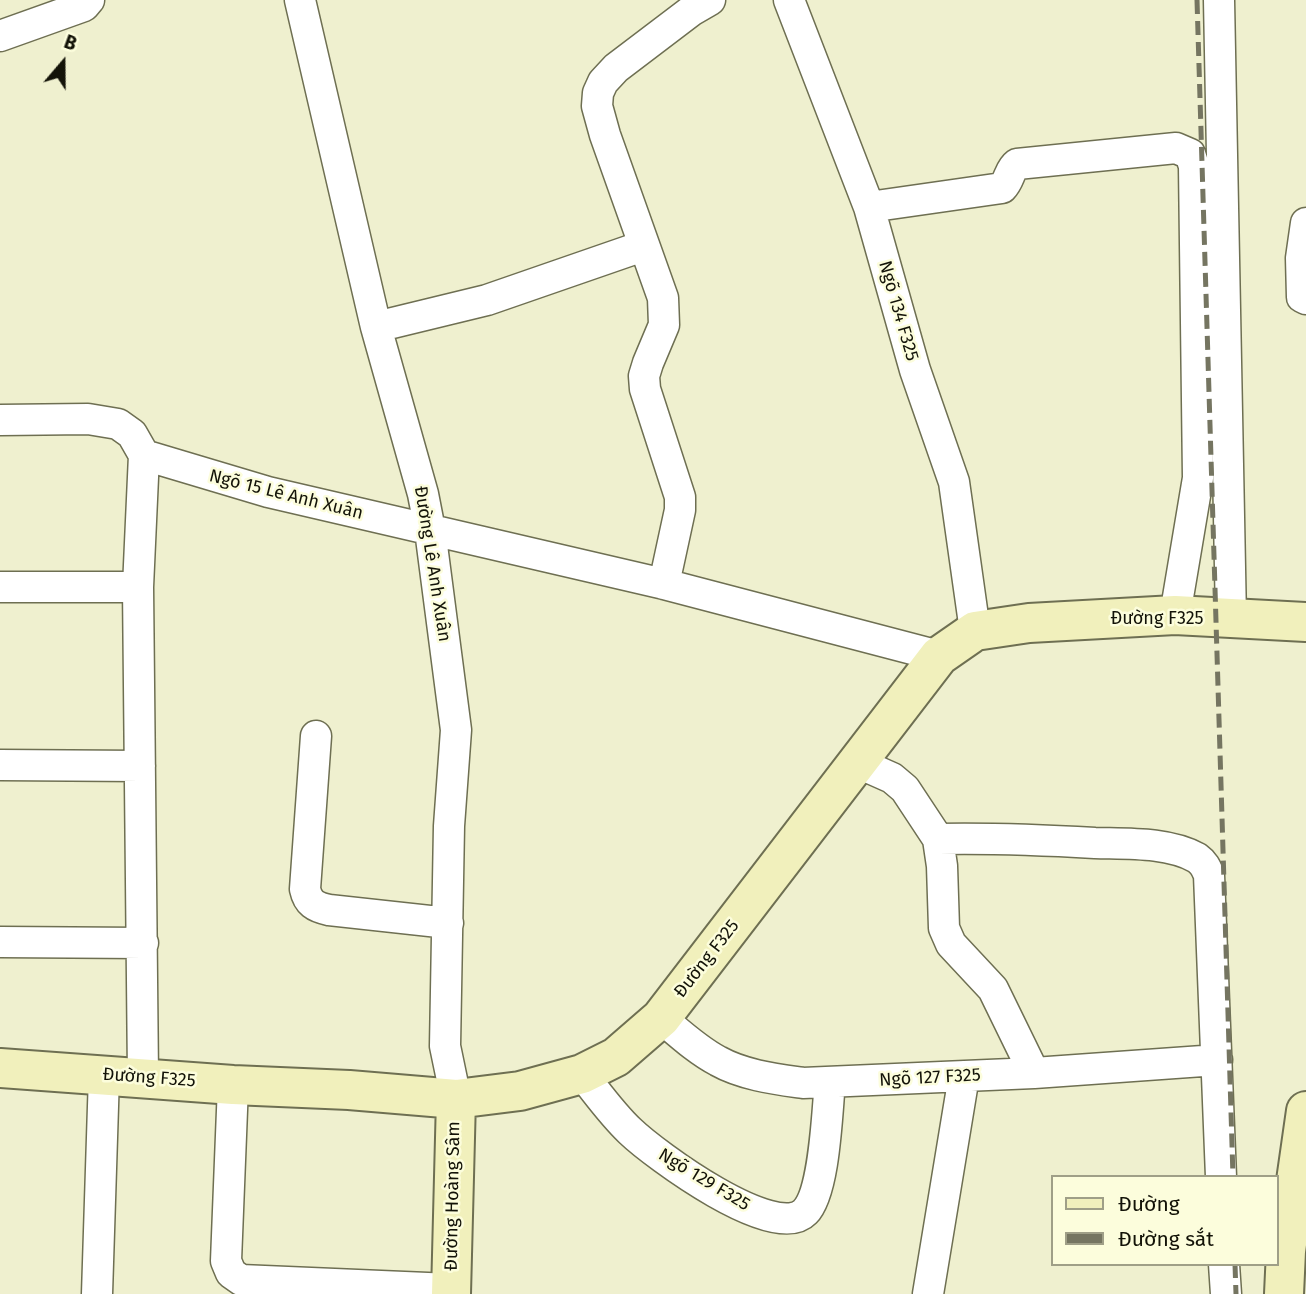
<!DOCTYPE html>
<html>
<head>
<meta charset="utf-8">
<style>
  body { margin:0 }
  #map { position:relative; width:1306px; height:1294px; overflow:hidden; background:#eff0cf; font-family:"Fira Sans",sans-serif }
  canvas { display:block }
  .legend { position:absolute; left:1051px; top:1175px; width:228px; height:91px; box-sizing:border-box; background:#fcfddc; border:2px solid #9f9f87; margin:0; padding:9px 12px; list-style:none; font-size:21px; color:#131308 }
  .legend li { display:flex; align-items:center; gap:14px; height:35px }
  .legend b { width:35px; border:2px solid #9f9f87 }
  .north { position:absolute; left:28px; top:28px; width:70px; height:70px; -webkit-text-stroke:5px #fcfddc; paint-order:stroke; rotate:20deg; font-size:19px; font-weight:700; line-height:28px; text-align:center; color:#131308 }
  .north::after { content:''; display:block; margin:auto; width:24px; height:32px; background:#131308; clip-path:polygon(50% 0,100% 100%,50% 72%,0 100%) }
</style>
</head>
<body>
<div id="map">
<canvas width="1306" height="1294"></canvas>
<ul class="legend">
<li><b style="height:9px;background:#f1f0bc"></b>Đường</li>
<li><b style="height:9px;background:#757561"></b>Đường sắt</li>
</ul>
<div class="north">B</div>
</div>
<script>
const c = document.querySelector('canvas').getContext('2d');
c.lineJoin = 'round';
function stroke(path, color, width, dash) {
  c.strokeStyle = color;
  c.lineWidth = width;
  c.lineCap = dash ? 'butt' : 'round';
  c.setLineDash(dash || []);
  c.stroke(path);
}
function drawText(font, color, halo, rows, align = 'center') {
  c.font = font + ' "Fira Sans",sans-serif';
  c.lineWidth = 5;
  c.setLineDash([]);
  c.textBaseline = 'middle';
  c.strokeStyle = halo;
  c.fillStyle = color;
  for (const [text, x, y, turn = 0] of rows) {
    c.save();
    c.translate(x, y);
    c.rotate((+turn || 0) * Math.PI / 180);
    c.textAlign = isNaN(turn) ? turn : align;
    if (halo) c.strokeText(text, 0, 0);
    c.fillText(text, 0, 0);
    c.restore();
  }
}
const street = new Path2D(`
  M 300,0 L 376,327 L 423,494 L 430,530 L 456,730 L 449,826 L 445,1046 L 456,1099
  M 789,0 L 869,207 L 915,370 L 954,482 L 975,631
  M 1219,0 L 1231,619
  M 0,36 L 84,6 L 89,0
  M 869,207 L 1002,188 C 1010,180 1009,170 1017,164 L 1176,148 L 1190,154 L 1194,166 L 1198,478 L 1175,615
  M 1306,223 L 1301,258 L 1302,297 L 1306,299
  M 376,327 L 487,300 L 643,246
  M 0,420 L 88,419 L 118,424 L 132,434 L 144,455 L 138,587 L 143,1077
  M 144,455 L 268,492 L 664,584 L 939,656
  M 664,584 L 680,510 L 680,497 L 645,389 L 644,376 L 648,363 L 664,325 L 663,298 L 605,135 L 597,106 L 598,93 L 603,82 L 616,68 L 691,11 L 710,0
  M 0,587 L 138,587
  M 316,736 L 305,889 C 308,903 315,907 329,910 L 448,923
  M 856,762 L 892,778 L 905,789 L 938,839 L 942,866 L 944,928 L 951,944 L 993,989 L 1034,1073
  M 0,765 L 140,766
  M 938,839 C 991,838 1043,840 1095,843 C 1127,844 1168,842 1197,858 C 1204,863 1206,868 1209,875 L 1221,1177
  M 0,942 L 143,943
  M 661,1018 C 679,1033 697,1050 718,1061 C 743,1075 775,1079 803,1083 L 1034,1073 L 1217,1060
  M 582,1074 C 598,1094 612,1114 630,1131 C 655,1155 775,1243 805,1212 C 825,1192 827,1111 830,1082
  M 233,1085 L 226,1261 L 231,1273 L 241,1280 L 451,1289
  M 1224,1264 L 1226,1294
  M 97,1294 L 104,1075
  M 928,1294 L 964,1076`);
const secondary = new Path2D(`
  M 0,1068 L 233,1085 L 349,1090 L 456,1099 L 520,1091 L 582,1074 L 616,1057 L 661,1018 L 939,656 L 975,631 L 1029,623 L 1175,615 L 1306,622
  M 451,1294 L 456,1099
  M 1284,1294 L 1286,1251 L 1306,1111`);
stroke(street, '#6e6f52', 33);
stroke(secondary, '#6e6f52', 42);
stroke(street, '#fff', 30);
stroke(secondary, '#f1f0bc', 38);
stroke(new Path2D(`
  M 1197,0 L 1233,1177
  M 1235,1264 L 1236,1294`), '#757561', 5, [14, 7]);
drawText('18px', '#131308', '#fcfddc', [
  ["Ngõ 134 F325",898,311,74],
  ["Ngõ 15 Lê Anh Xuân",286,495,14],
  ["Đường Lê Anh Xuân",432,564,81],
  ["Đường F325",1157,619],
  ["Đường F325",707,959,-52],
  ["Đường F325",149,1078,4],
  ["Ngõ 127 F325",930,1078,-3],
  ["Ngõ 129 F325",704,1180,31],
  ["Đường Hoàng Sâm",453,1196,-89]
]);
</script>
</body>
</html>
